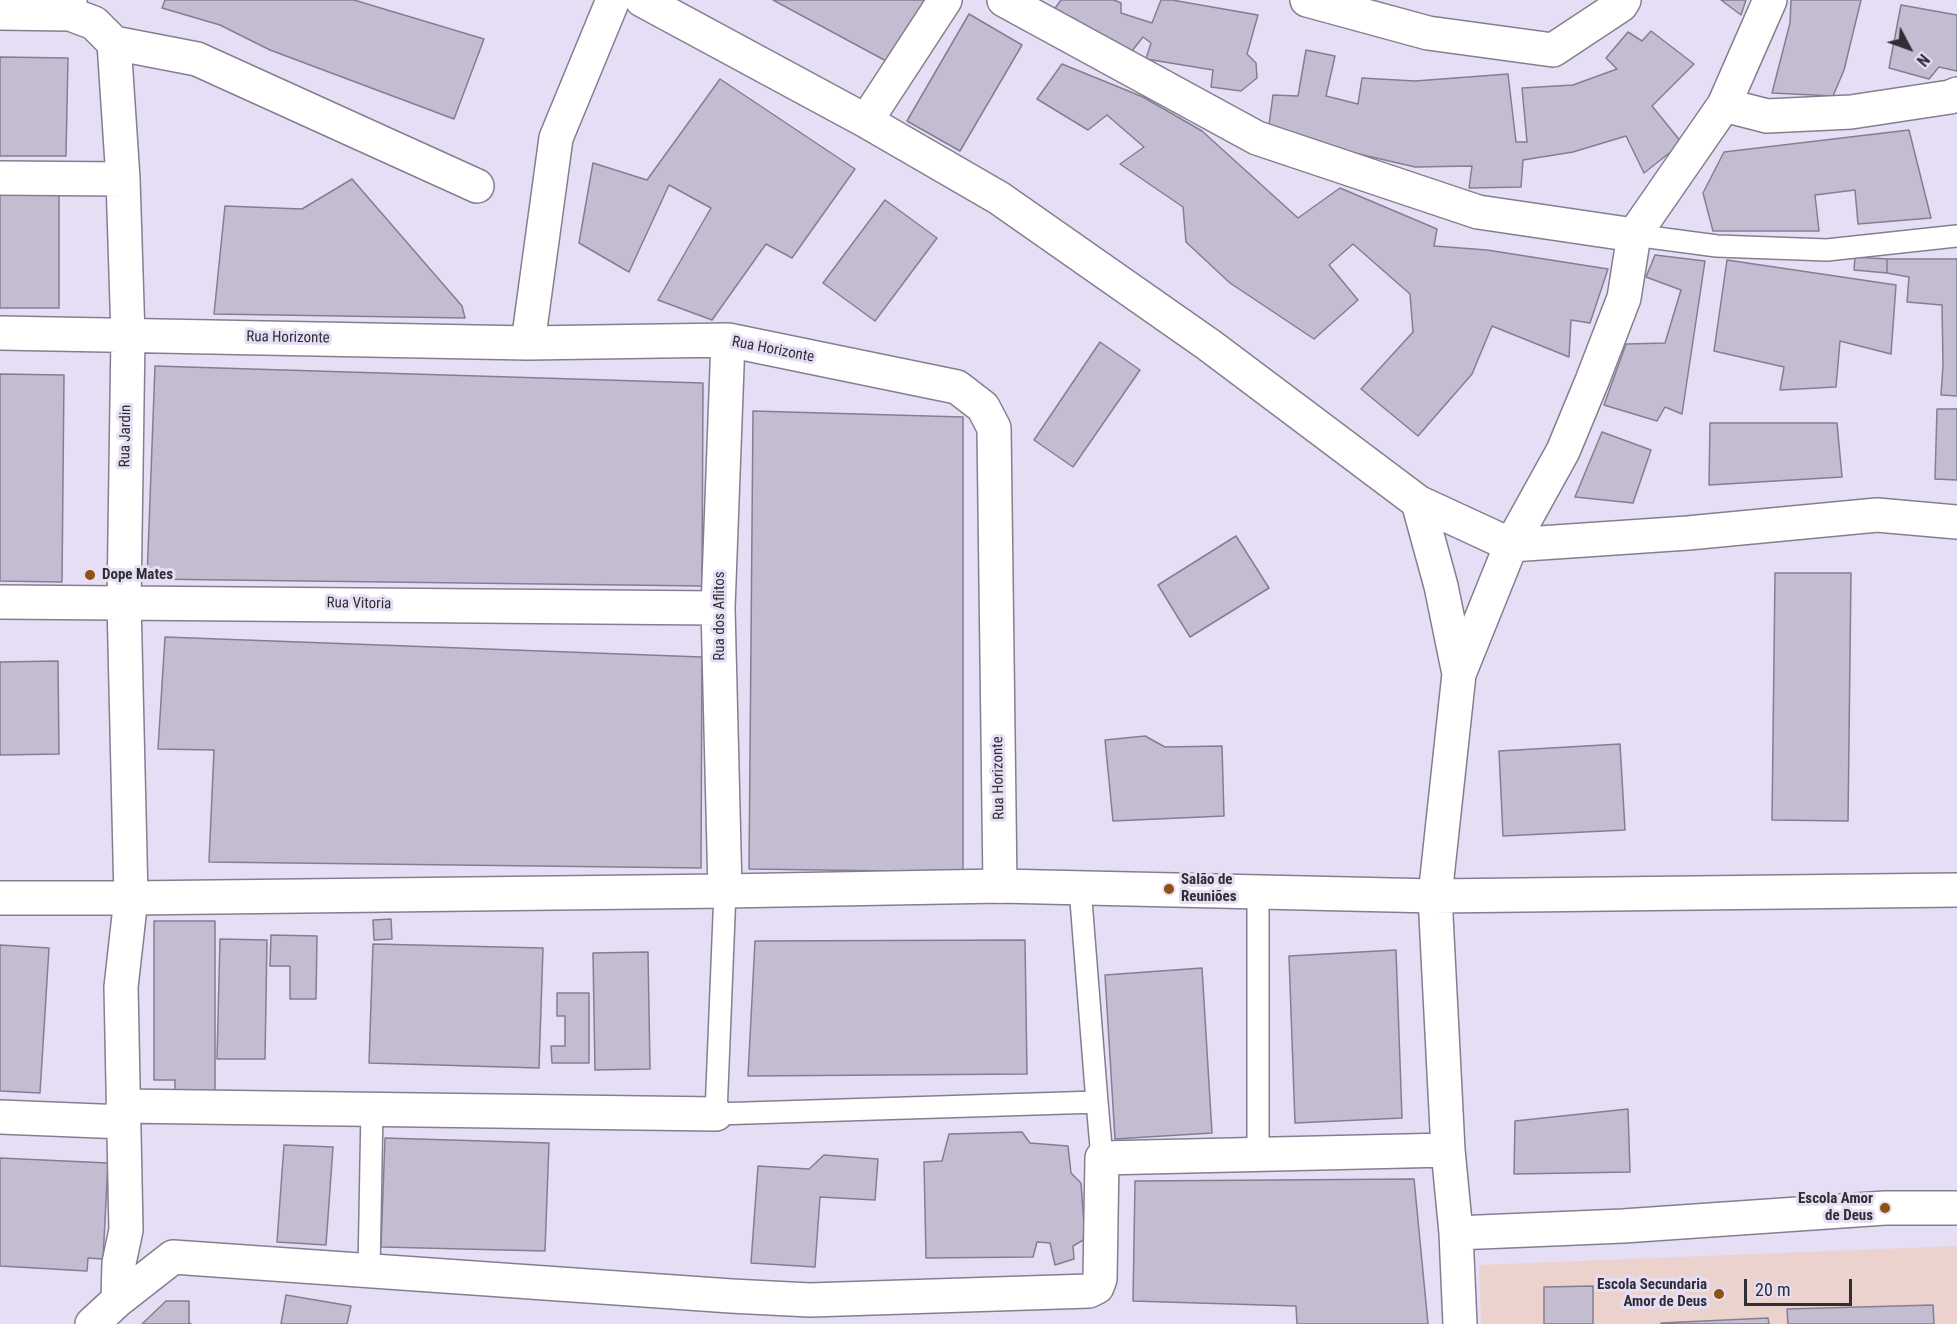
<!DOCTYPE html>
<html>
<head>
<meta charset="utf-8">
<style>
  body { margin:0 }
  #map { position:relative; width:1957px; height:1324px; overflow:hidden; background:#e6def4; font-family:"Roboto Condensed",sans-serif }
  canvas { display:block }
  .north { position:absolute; left:1879px; top:18px; width:60px; height:60px; -webkit-text-stroke:4px #e6def4; paint-order:stroke; rotate:131deg; font-size:16px; font-weight:700; line-height:24px; text-align:center; color:#302d35 }
  .north::after { content:''; display:block; margin:auto; width:21px; height:27px; background:#302d35; clip-path:polygon(50% 0,100% 100%,50% 72%,0 100%) }
  .scale { position:absolute; left:1744px; top:1279px; width:108px; height:27px; box-sizing:border-box; border:3px solid #302d35; border-top:0; padding-left:8px; font-size:18px; line-height:21px; white-space:nowrap; color:#302d35; -webkit-text-stroke:4px #e6def4; paint-order:stroke }
</style>
</head>
<body>
<div id="map">
<canvas width="1957" height="1324"></canvas>
<div class="north">N</div>
<div class="scale">20 m</div>
</div>
<script>
const c = document.querySelector('canvas').getContext('2d');
c.lineJoin = 'round';
function paint(path, color) {
  c.fillStyle = color;
  c.fill(path, 'evenodd');
}
function stroke(path, color, width, dash) {
  c.strokeStyle = color;
  c.lineWidth = width;
  c.lineCap = dash ? 'butt' : 'round';
  c.setLineDash(dash || []);
  c.stroke(path);
}
function drawText(font, color, halo, rows, align = 'center') {
  c.font = font + ' "Roboto Condensed",sans-serif';
  c.lineWidth = 6;
  c.setLineDash([]);
  c.textBaseline = 'middle';
  c.strokeStyle = halo;
  c.fillStyle = color;
  for (const [text, x, y, turn = 0] of rows) {
    c.save();
    c.translate(x, y);
    c.rotate((+turn || 0) * Math.PI / 180);
    c.textAlign = isNaN(turn) ? turn : align;
    if (halo) c.strokeText(text, 0, 0);
    c.fillText(text, 0, 0);
    c.restore();
  }
}
paint(new Path2D(`
  M 1957,1246 L 1957,1324 L 1481,1324 L 1479,1265 Z`), '#ecd2cc');
const building = new Path2D(`
  M 165,0 L 354,0 L 484,39 L 454,119 L 270,50 L 220,25 L 162,8 Z
  M 773,0 L 926,0 L 888,62 Z
  M 1061,0 L 1114,0 L 1121,3 L 1121,13 L 1152,23 L 1161,0 L 1172,0 L 1258,15 L 1247,54 L 1256,63 L 1257,78 L 1241,91 L 1211,87 L 1213,70 L 1146,59 L 1151,43 L 1143,37 L 1132,51 L 1053,11 Z
  M 1721,0 L 1746,0 L 1741,15 Z
  M 1791,0 L 1861,0 L 1844,70 L 1833,96 L 1772,93 L 1790,23 Z
  M 1901,5 L 1957,15 L 1957,71 L 1939,67 L 1929,79 L 1889,68 Z
  M 969,14 L 1022,45 L 960,151 L 907,121 Z
  M 1651,31 L 1694,64 L 1652,106 L 1682,143 L 1644,173 L 1626,136 L 1573,152 L 1523,160 L 1521,187 L 1469,188 L 1472,166 L 1415,167 L 1333,148 L 1269,125 L 1273,95 L 1298,96 L 1306,50 L 1335,56 L 1326,96 L 1358,104 L 1362,78 L 1415,81 L 1508,74 L 1516,142 L 1527,142 L 1522,88 L 1573,85 L 1617,69 L 1606,58 L 1628,32 L 1642,41 Z
  M 0,57 L 68,58 L 66,156 L 0,156 Z
  M 1062,64 L 1143,97 L 1202,131 L 1298,218 L 1340,188 L 1437,229 L 1434,246 L 1487,250 L 1608,269 L 1590,323 L 1571,320 L 1569,357 L 1492,326 L 1472,374 L 1418,436 L 1361,389 L 1413,332 L 1410,294 L 1353,244 L 1329,265 L 1358,300 L 1314,339 L 1230,283 L 1186,242 L 1183,207 L 1120,164 L 1144,147 L 1107,115 L 1088,130 L 1037,99 Z
  M 720,79 L 855,169 L 792,258 L 766,244 L 712,320 L 658,300 L 711,208 L 669,185 L 629,272 L 579,243 L 593,163 L 647,180 Z
  M 1909,130 L 1931,218 L 1858,224 L 1855,190 L 1815,195 L 1819,231 L 1713,231 L 1703,193 L 1724,152 Z
  M 352,179 L 462,306 L 465,318 L 214,314 L 225,206 L 302,209 Z
  M 59,186 L 59,308 L 0,308 L 0,187 Z
  M 885,200 L 937,238 L 875,321 L 823,283 Z
  M 1655,255 L 1705,261 L 1682,414 L 1665,407 L 1657,421 L 1604,405 L 1626,344 L 1665,343 L 1681,290 L 1646,277 Z
  M 1855,257 L 1887,259 L 1887,273 L 1854,270 Z
  M 1887,259 L 1957,259 L 1957,396 L 1941,395 L 1943,365 L 1942,305 L 1907,302 L 1909,277 L 1887,273 Z
  M 1727,260 L 1896,285 L 1891,354 L 1840,341 L 1836,387 L 1780,390 L 1784,367 L 1714,351 Z
  M 1100,342 L 1140,370 L 1073,467 L 1034,440 Z
  M 155,366 L 703,383 L 702,586 L 147,579 Z
  M 0,374 L 64,375 L 62,582 L 0,581 Z
  M 1937,409 L 1957,409 L 1957,480 L 1935,479 Z
  M 753,411 L 963,417 L 963,872 L 749,869 Z
  M 1710,423 L 1837,423 L 1842,477 L 1709,485 Z
  M 1602,432 L 1651,450 L 1633,503 L 1575,497 Z
  M 1236,536 L 1269,588 L 1190,637 L 1158,585 Z
  M 1775,573 L 1851,573 L 1848,821 L 1772,820 Z
  M 165,637 L 702,657 L 701,868 L 209,862 L 214,750 L 158,749 Z
  M 58,661 L 59,754 L 0,755 L 0,662 Z
  M 1145,736 L 1165,747 L 1222,746 L 1224,816 L 1113,821 L 1105,740 Z
  M 1620,744 L 1625,830 L 1503,836 L 1499,751 Z
  M 391,919 L 392,939 L 374,940 L 373,920 Z
  M 154,921 L 215,921 L 215,1098 L 175,1098 L 175,1080 L 154,1080 Z
  M 271,935 L 317,936 L 316,999 L 290,999 L 290,966 L 270,966 Z
  M 220,939 L 267,940 L 265,1059 L 217,1059 Z
  M 1025,940 L 1027,1074 L 748,1076 L 755,941 Z
  M 373,944 L 543,948 L 539,1068 L 369,1063 Z
  M 0,945 L 49,948 L 40,1093 L 0,1091 Z
  M 1396,950 L 1402,1118 L 1295,1123 L 1289,956 Z
  M 648,952 L 650,1069 L 595,1070 L 593,953 Z
  M 1202,968 L 1212,1133 L 1115,1139 L 1105,975 Z
  M 557,993 L 589,993 L 589,1063 L 552,1063 L 551,1046 L 565,1046 L 565,1016 L 557,1016 Z
  M 1628,1109 L 1630,1172 L 1514,1174 L 1515,1121 Z
  M 1022,1132 L 1030,1143 L 1068,1146 L 1071,1173 L 1081,1183 L 1085,1239 L 1073,1246 L 1074,1259 L 1055,1265 L 1050,1243 L 1037,1242 L 1033,1257 L 926,1258 L 924,1162 L 942,1161 L 949,1134 Z
  M 385,1138 L 549,1143 L 545,1251 L 381,1247 Z
  M 284,1145 L 333,1147 L 326,1245 L 277,1242 Z
  M 824,1155 L 878,1159 L 875,1200 L 820,1197 L 815,1267 L 751,1263 L 758,1166 L 809,1169 Z
  M 0,1158 L 108,1163 L 103,1259 L 88,1258 L 87,1271 L 0,1266 Z
  M 1414,1179 L 1428,1324 L 1297,1324 L 1296,1306 L 1133,1301 L 1135,1181 Z
  M 1593,1286 L 1593,1324 L 1544,1324 L 1544,1287 Z
  M 286,1295 L 351,1306 L 347,1324 L 281,1324 Z
  M 166,1301 L 189,1301 L 189,1323 L 191,1324 L 142,1324 Z
  M 1933,1305 L 1934,1324 L 1788,1324 L 1787,1309 Z
  M 1768,1318 L 1769,1324 L 1661,1324 L 1661,1323 Z`);
paint(building, '#c4bdd2');
stroke(building, '#857e92', 1.5);
const service = new Path2D(`
  M 1634,235 L 1717,246 L 1827,250 L 1957,236
  M 1080,888 L 1097,1102
  M 725,891 L 716,1114 L 1097,1102 L 1102,1158
  M 1258,1154 L 1258,892
  M 369,1270 L 372,1109`);
const minor = new Path2D(`
  M 70,0 L 70,14 L 94,23 L 114,43 L 123,179 L 128,336 L 124,602 L 131,898 L 121,987 L 126,1230 L 119,1263 L 118,1300 L 92,1324
  M 642,0 L 866,121 L 999,198 L 1209,345 L 1418,502 L 1511,545 L 1688,533 L 1877,515 L 1957,522
  M 1004,0 L 1257,138 L 1478,212 L 1634,235
  M 1307,0 L 1428,33 L 1553,50 L 1621,5 L 1624,0
  M 0,13 L 70,14
  M 114,43 L 197,59 L 477,186
  M 1724,105 L 1770,0
  M 866,121 L 945,0
  M 0,178 L 123,179
  M 0,333 L 528,343 L 728,340 L 957,387 L 983,407 L 994,428 L 1000,886
  M 528,343 L 556,138 L 613,0
  M 1418,502 L 1441,586 L 1459,674
  M 0,602 L 718,608
  M 725,891 L 718,608 L 728,340
  M 1435,896 L 1957,890
  M 123,1106 L 716,1114
  M 0,1117 L 124,1122
  M 1456,1233 L 1623,1226 L 1885,1208 L 1957,1208
  M 118,1300 L 173,1257 L 731,1296 L 810,1300 L 1089,1291 L 1097,1287 L 1100,1279 L 1102,1158 L 1448,1150
  M 1460,1324 L 1456,1233 L 1448,1150 L 1435,896 L 1459,674 L 1511,545 L 1563,451 L 1592,381 L 1624,298 L 1634,235 L 1724,105 L 1767,116 L 1851,112 L 1950,97 L 1957,94`);
const tertiary = new Path2D(`
  M 0,898 L 131,898 L 725,891 L 1000,886 L 1435,896`);
stroke(service, '#857e91', 24);
stroke(minor, '#857e91', 36);
stroke(tertiary, '#857e91', 36);
stroke(service, '#fff', 21);
stroke(minor, '#fff', 33);
stroke(tertiary, '#fff', 33);
for (const [x, y, r, color] of [
  [90,575,6,"#8f5213"],
  [1169,889,6,"#8f5213"],
  [1885,1208,6,"#8f5213"],
  [1719,1294,6,"#8f5213"]
]) {
  const dot = new Path2D();
  dot.arc(x, y, r, 0, 2 * Math.PI);
  c.fillStyle = color;
  c.fill(dot);
  stroke(dot, '#e6def4', 2);
}
drawText('15px', '#302d35', '#e6def4', [
  ["Rua Horizonte",288,338,1],
  ["Rua Horizonte",773,350,11],
  ["Rua Jardin",126,436,-89],
  ["Rua Vitoria",359,604,1],
  ["Rua dos Aflitos",720,616,-90],
  ["Rua Horizonte",999,778,-91]
]);
drawText('bold 15px', '#302d35', '#e6def4', [
  ["Dope Mates",102,575],
  ["Salão de",1181,880],
  ["Reuniões",1181,897],
  ["Escola Amor",1873,1199,"right"],
  ["de Deus",1873,1216,"right"],
  ["Escola Secundaria",1707,1285,"right"],
  ["Amor de Deus",1707,1302,"right"]
], 'left');
</script>
</body>
</html>
